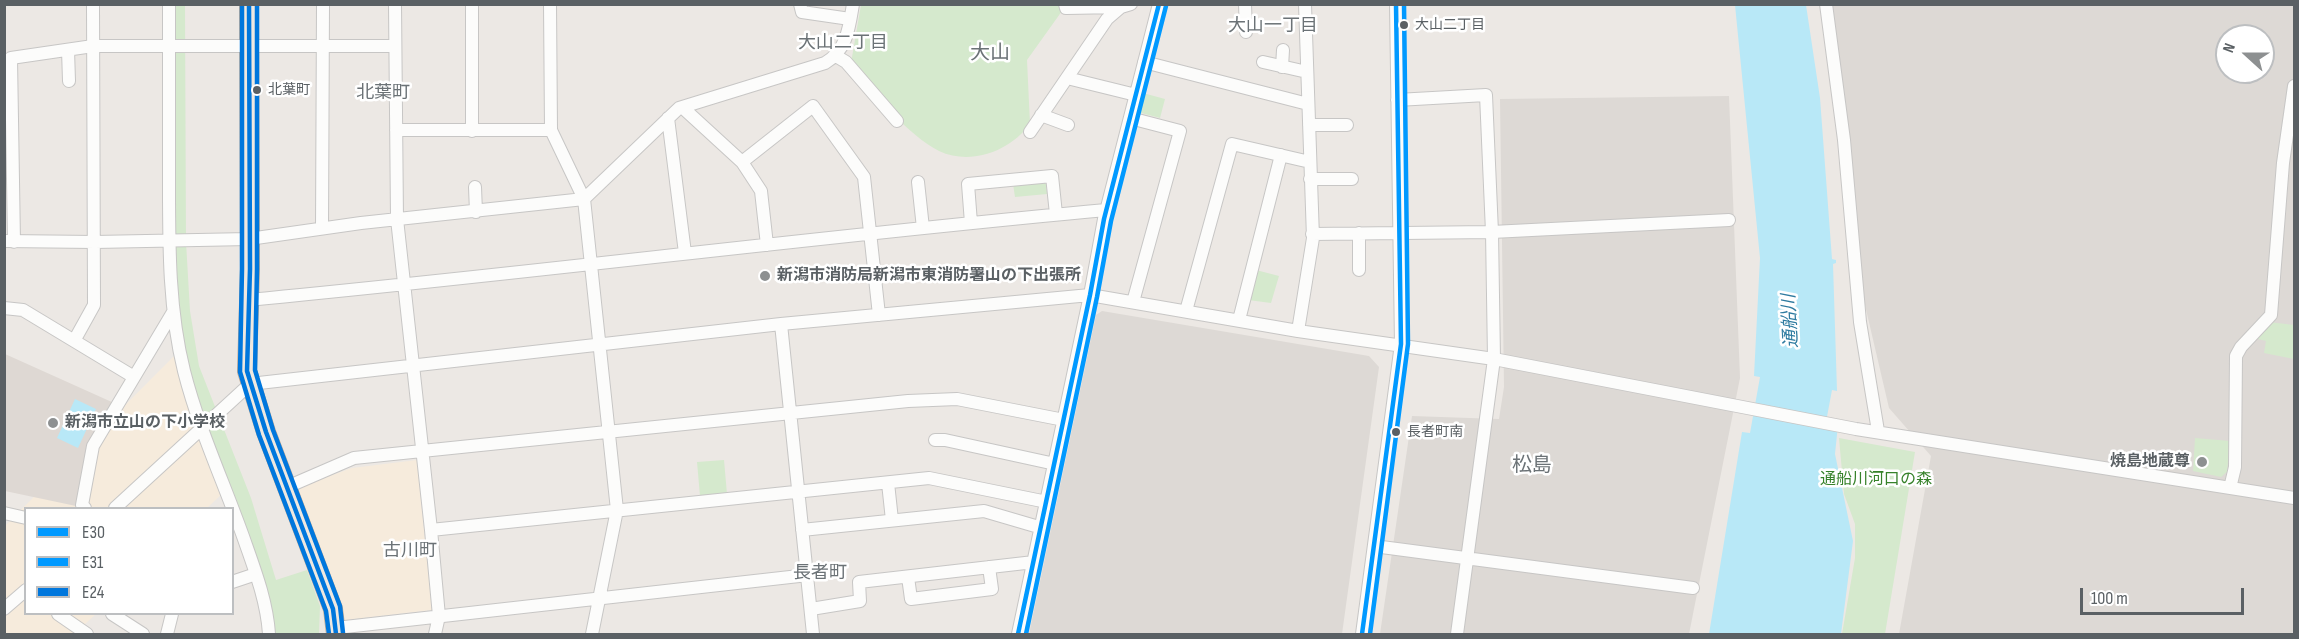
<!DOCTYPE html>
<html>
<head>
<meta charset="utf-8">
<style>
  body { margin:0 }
  #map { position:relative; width:2299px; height:639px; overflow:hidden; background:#ece8e4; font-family:"Sofia Sans Condensed",sans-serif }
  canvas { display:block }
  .frame { position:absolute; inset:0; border:6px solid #5a6064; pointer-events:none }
  .legend { position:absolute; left:24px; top:507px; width:210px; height:108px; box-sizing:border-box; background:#fff; border:2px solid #bdbfc1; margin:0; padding:8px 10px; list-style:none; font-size:18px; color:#5a6064 }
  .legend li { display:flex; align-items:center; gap:12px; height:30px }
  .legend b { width:30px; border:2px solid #bdbfc1 }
  .north { position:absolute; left:2215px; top:24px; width:60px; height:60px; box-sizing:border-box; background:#fff; border:2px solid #bdbfc1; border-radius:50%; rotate:291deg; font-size:16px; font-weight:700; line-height:24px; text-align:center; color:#5a6064 }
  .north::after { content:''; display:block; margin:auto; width:21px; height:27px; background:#8d9091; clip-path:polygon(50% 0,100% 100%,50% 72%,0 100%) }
  .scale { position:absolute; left:2080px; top:588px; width:164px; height:27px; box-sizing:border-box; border:3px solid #5a6064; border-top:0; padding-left:8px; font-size:18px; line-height:21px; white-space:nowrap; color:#5a6064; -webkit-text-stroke:4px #fff; paint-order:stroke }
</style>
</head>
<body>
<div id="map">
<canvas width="2299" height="639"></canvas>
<div class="frame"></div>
<ul class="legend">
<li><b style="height:8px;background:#09f"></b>E30</li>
<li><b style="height:8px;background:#09f"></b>E31</li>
<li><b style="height:8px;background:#07d"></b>E24</li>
</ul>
<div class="north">N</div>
<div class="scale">100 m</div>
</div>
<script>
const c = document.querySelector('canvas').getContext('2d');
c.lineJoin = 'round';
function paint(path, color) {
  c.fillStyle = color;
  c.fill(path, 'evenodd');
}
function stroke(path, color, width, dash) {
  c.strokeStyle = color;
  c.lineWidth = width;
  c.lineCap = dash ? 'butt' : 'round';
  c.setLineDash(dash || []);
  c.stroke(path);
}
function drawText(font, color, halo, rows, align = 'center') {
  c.font = font + ' "Sofia Sans Condensed","Noto Sans JP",sans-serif';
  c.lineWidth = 5;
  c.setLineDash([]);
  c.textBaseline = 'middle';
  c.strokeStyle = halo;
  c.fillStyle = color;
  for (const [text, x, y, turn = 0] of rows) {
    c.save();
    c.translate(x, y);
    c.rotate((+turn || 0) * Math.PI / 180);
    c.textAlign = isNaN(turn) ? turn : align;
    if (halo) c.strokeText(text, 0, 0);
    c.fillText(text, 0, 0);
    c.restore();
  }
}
paint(new Path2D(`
  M 175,355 L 222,494 L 207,508 L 26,508 L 26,614 L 96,614 L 74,634 L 5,634 L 5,526 Z
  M 417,460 L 432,610 L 345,620 L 296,488 L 352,468 Z`), '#f6ebdc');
paint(new Path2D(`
  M 1831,5 L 2294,5 L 2294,634 L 1899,634 L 1931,456 L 1889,408 L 1861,288 L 1839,53 ZM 2227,36 L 2263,36 L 2263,72 L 2227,72 Z
  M 1729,96 L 1740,378 L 1689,634 L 1380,634 L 1412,416 L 1499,419 L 1504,387 L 1500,99 Z
  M 1102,311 L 1369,356 L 1379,367 L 1342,634 L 1029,634 L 1096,315 Z`), '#ddd9d5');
paint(new Path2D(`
  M 5,354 L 114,403 L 89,443 L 76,506 L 5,491 Z`), '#ded8d3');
paint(new Path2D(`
  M 169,5 L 185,5 L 186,242 L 190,311 L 199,366 L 251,498 L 276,580 L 307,570 L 320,606 L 319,634 L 269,634 L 267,614 L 201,428 L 173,312 Z
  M 861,5 L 1062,5 L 1062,11 L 1027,60 L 1030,124 C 1010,151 971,166 939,151 C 909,136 870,91 851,63 Z
  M 1143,93 L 1165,99 L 1160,118 L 1141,113 L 1139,109 Z
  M 1042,181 L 1046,184 L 1047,194 L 1015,197 L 1013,184 Z
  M 1256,270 L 1279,276 L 1271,303 L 1248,300 Z
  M 2269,322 L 2294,325 L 2294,359 L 2264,353 L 2266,341 L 2254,338 Z
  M 1839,438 L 1915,452 L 1885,634 L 1842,634 L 1855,558 L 1855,524 L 1844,494 Z
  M 2195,438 L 2230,441 L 2227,472 L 2221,477 L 2193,471 Z
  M 724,460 L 727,494 L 700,496 L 697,462 Z`), '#d5e9cd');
paint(new Path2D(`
  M 1735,5 L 1806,5 L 1820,98 L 1832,259 L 1836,260 L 1836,263 L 1833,264 L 1837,391 L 1832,390 L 1826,422 L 1838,425 L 1835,454 L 1853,541 L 1841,634 L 1709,634 L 1742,432 L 1750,433 L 1760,377 L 1754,376 L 1760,258 Z
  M 75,399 L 96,409 L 78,448 L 57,438 Z`), '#b8e8f7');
const minor = new Path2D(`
  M 169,4 C 169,65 169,126 169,186 C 169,248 169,311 184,371 C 199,430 225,485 245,542 C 256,573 267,603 269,634
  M 395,4 L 397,219 L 431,530 L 439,616 L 435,634
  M 550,4 L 551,130 L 584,199 L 617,510 L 592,634
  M 800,4 L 802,12 L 850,19
  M 1065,4 L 1066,8 L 1121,7 L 1131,4
  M 1245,4 L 1246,32
  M 1826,4 L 1844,140 L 1860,322 L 1878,431
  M 68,50 L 69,81
  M 836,56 L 846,62 L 897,121
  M 1144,62 L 1308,104
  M 1263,62 L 1307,72
  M 1282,67 L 1283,50
  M 1067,78 L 1136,95
  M 1397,100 L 1486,95 L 1492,232 L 1494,359 L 1457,634
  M 682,107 L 742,162 L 761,191 L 767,245
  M 1041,115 L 1068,125
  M 668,118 L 685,253
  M 1130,118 L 1180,131 L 1133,302
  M 1309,125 L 1347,125
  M 396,130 L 551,130
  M 472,131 L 472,4
  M 1030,132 L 1107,19 L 1121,7 L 1120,4
  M 742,162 L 813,106 L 864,177 L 879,315
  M 1310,179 L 1352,179
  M 918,182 L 923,228
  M 475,187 L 476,212
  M 971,223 L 968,184 L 1052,176 L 1056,214
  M 322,228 L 323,4
  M 1312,234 L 1492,232 L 1729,220
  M 4,241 L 95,242 L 249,239 L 361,223 L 584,199 L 679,108 L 825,63 C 847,50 849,28 853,4
  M 14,242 L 11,58 L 93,46 L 395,46
  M 1359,270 L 1359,233
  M 248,300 C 534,273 820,236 1106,210
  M 4,308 L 23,310 L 134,377
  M 1186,311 L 1232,144 L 1310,162
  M 1239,320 L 1281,155
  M 781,324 L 813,634
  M 1298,331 L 1313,238 L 1305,4
  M 74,341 L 94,305 L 93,4
  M 935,440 L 945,440 L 1055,464
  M 888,483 L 892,520
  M 287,487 L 354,458 L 908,401 L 957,399 L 1064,420
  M 2230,488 L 2235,467 L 2236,356 L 2241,347 L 2271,315 L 2283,163 L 2294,86
  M 85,508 L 82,505 L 93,446 L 173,312
  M 115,508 L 250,384 L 781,324 L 1090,295 L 1298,331 L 1494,359 L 1856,429 L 2294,498
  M 4,513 L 26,518
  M 431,530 L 929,478 L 1047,502
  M 802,530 L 984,511 L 1042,528
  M 1374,546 L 1693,588
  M 908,577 L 911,599 L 992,589 L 989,567
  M 232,582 L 256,574
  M 4,609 L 26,590
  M 811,609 L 860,601 L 859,582 L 1034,562
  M 58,614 L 87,634
  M 112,614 L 143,634
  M 336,628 L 808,575
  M 167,634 L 172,614
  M 1018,634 L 1090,295 L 1104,219 L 1159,4
  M 1362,634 L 1401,344 L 1396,4`);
const highway = new Path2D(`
  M 249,4 L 250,269 L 247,371 L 266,432 L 333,609 L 336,634`);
stroke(minor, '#c7c6c5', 14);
stroke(highway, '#c3aa92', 20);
stroke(minor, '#fcfcfb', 12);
stroke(highway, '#efe8e0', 18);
stroke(new Path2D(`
  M 1018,634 L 1090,295 L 1104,219 L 1159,4
  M 1362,634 L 1401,344 L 1396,4`), '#09f', 4.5);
stroke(new Path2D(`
  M 1026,634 L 1097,297 L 1111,221 L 1166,6
  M 1370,634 L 1408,344 L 1404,4`), '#09f', 4.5);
stroke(new Path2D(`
  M 249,4 L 250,269 L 247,371 L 266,432 L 333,609 L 336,634`), '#07d', 4.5);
stroke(new Path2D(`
  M 242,4 L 242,269 L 240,372 L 259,435 L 326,611 L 329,634`), '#07d', 4.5);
stroke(new Path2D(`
  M 257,4 L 257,269 L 255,370 L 273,430 L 340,606 L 343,633`), '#07d', 4.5);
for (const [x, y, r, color] of [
  [1404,25,5,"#5a6064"],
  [257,90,5,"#5a6064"],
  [765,276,6,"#8d9091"],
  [53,423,6,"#8d9091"],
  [1396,432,5,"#5a6064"],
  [2202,462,6,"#8d9091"]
]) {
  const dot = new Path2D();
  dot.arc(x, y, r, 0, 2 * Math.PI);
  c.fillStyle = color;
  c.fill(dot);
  stroke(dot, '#fff', 2);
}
drawText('14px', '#5a6064', '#fff', [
  ["大山二丁目",1415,25],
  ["北葉町",268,90],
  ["長者町南",1407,432]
], 'left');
drawText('bold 16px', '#5a6064', '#fff', [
  ["新潟市消防局新潟市東消防署山の下出張所",777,276],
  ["新潟市立山の下小学校",65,423],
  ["焼島地蔵尊",2190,462,"right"]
], 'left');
drawText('16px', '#37822b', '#fff', [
  ["通船川河口の森",1876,480]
]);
drawText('18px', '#6b7276', '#fff', [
  ["大山一丁目",1273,26],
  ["大山二丁目",843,43],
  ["北葉町",383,93],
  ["古川町",410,551],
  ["長者町",820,573]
]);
drawText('italic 18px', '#2e7ba0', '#fff', [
  ["通船川",1791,321,-93]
]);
drawText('20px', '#6b7276', '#fff', [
  ["大山",990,54],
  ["松島",1532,466]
]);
</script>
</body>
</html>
